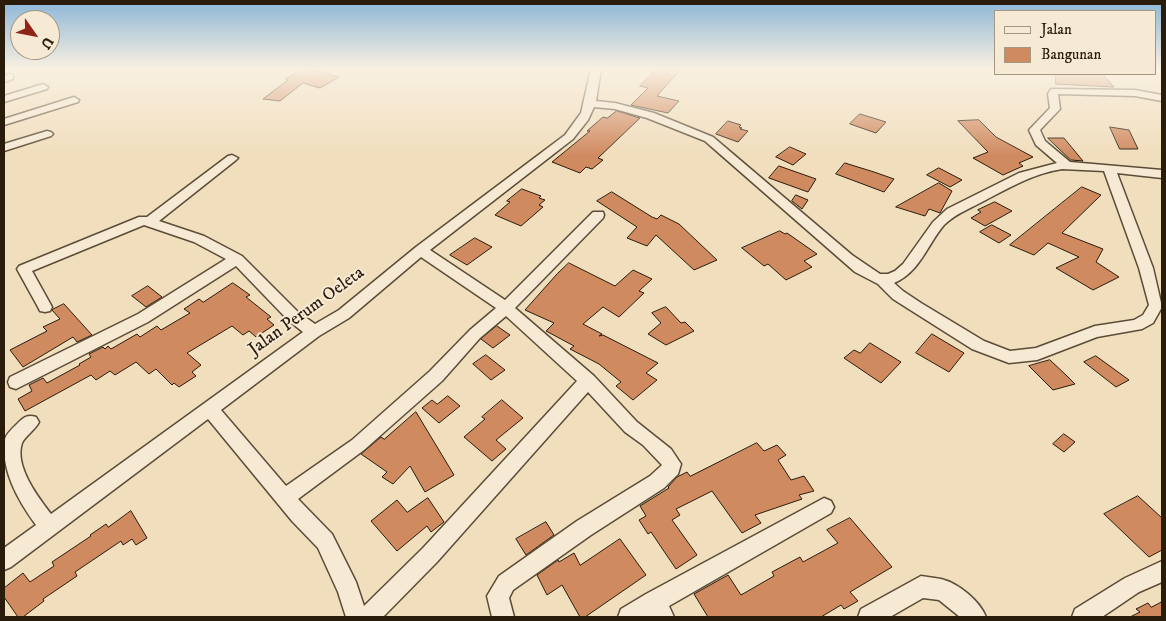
<!DOCTYPE html>
<html>
<head>
<meta charset="utf-8">
<style>
  body { margin:0 }
  #map { position:relative; width:1166px; height:621px; overflow:hidden; background:#f1debd; font-family:"IM FELL DW Pica",serif }
  canvas { display:block }
  .frame { position:absolute; inset:0; border:5px solid #291c0b; pointer-events:none }
  .legend { position:absolute; left:994px; top:10px; width:162px; height:65px; box-sizing:border-box; background:#f6ead4; border:1px solid #a49884; margin:0; padding:6px 9px; list-style:none; font-size:15px; color:#291c0b }
  .legend li { display:flex; align-items:center; gap:10px; height:25px }
  .legend b { width:25px; border:1px solid #a49884 }
  .north { position:absolute; left:10px; top:10px; width:50px; height:50px; box-sizing:border-box; background:#f6ead4; border:1px solid #a49884; border-radius:50%; rotate:123deg; font-size:14px; font-weight:700; line-height:20px; text-align:center; color:#291c0b }
  .north::after { content:''; display:block; margin:auto; width:18px; height:22px; background:#8f2418; clip-path:polygon(50% 0,100% 100%,50% 72%,0 100%) }
</style>
</head>
<body>
<div id="map">
<canvas width="1166" height="621"></canvas>
<div class="frame"></div>
<ul class="legend">
<li><b style="height:6px;background:#f6ead4"></b>Jalan</li>
<li><b style="height:14px;background:#d08a60"></b>Bangunan</li>
</ul>
<div class="north">U</div>
</div>
<script>
const c = document.querySelector('canvas').getContext('2d');
c.lineJoin = 'round';
function paint(path, color) {
  c.fillStyle = color;
  c.fill(path, 'evenodd');
}
function stroke(path, color, width, dash) {
  c.strokeStyle = color;
  c.lineWidth = width;
  c.lineCap = dash ? 'butt' : 'round';
  c.setLineDash(dash || []);
  c.stroke(path);
}
function drawText(font, color, halo, rows, align = 'center') {
  c.font = font + ' "IM FELL DW Pica",serif';
  c.lineWidth = 4;
  c.setLineDash([]);
  c.textBaseline = 'middle';
  c.strokeStyle = halo;
  c.fillStyle = color;
  for (const [text, x, y, turn = 0] of rows) {
    c.save();
    c.translate(x, y);
    c.rotate((+turn || 0) * Math.PI / 180);
    c.textAlign = isNaN(turn) ? turn : align;
    if (halo) c.strokeText(text, 0, 0);
    c.fillText(text, 0, 0);
    c.restore();
  }
}
const building = new Path2D(`
  M 302,69 L 310,69 L 339,77 L 320,88 L 303,83 L 280,101 L 263,99 L 288,80 L 286,79 Z
  M 657,69 L 673,69 L 679,71 L 657,96 L 679,101 L 668,113 L 631,105 L 648,88 L 640,86 Z
  M 1056,74 L 1102,74 L 1114,87 L 1056,84 Z
  M 617,111 L 640,118 L 598,158 L 603,160 L 592,169 L 586,167 L 580,173 L 552,162 L 590,131 L 587,131 L 603,117 L 607,118 Z
  M 860,114 L 886,122 L 876,133 L 850,124 Z
  M 979,120 L 996,137 L 1033,157 L 1019,163 L 1023,166 L 1003,175 L 973,158 L 988,152 L 958,121 Z
  M 728,121 L 741,125 L 739,127 L 742,128 L 740,129 L 748,131 L 738,142 L 716,134 Z
  M 1110,127 L 1129,130 L 1138,149 L 1120,149 Z
  M 1048,138 L 1064,138 L 1083,161 L 1071,160 Z
  M 790,147 L 806,154 L 793,165 L 776,157 Z
  M 845,163 L 874,172 L 894,179 L 884,192 L 836,174 Z
  M 779,166 L 816,179 L 808,192 L 769,178 Z
  M 939,168 L 962,180 L 950,187 L 927,175 Z
  M 939,183 L 952,191 L 940,213 L 929,209 L 925,216 L 896,207 Z
  M 1082,187 L 1101,195 L 1062,233 L 1103,249 L 1096,262 L 1119,277 L 1093,290 L 1056,268 L 1079,257 L 1048,243 L 1034,255 L 1010,245 Z
  M 522,189 L 541,196 L 539,198 L 545,200 L 539,205 L 543,207 L 521,226 L 495,215 L 510,202 L 507,201 Z
  M 612,192 L 652,217 L 657,219 L 661,215 L 679,224 L 717,260 L 694,270 L 656,235 L 647,246 L 627,238 L 637,227 L 597,201 Z
  M 796,195 L 808,200 L 802,209 L 792,201 Z
  M 995,202 L 1012,211 L 985,226 L 971,218 L 981,212 L 978,210 Z
  M 992,225 L 1011,235 L 999,243 L 980,232 Z
  M 780,231 L 785,234 L 787,233 L 817,254 L 804,261 L 812,267 L 786,280 L 768,264 L 764,266 L 742,248 Z
  M 475,238 L 492,247 L 467,265 L 450,255 Z
  M 569,263 L 615,286 L 633,270 L 652,279 L 639,291 L 644,293 L 619,317 L 603,307 L 583,324 L 602,334 L 599,336 L 603,335 L 658,363 L 646,373 L 657,380 L 633,400 L 616,386 L 621,382 L 599,364 L 570,349 L 574,346 L 546,331 L 554,323 L 525,310 L 557,274 Z
  M 233,283 L 250,295 L 246,297 L 271,317 L 267,319 L 274,325 L 256,337 L 249,331 L 243,335 L 232,326 L 187,353 L 201,365 L 192,372 L 196,376 L 179,387 L 174,383 L 172,385 L 156,369 L 149,374 L 136,362 L 115,375 L 110,371 L 96,380 L 91,375 L 25,411 L 18,399 L 32,391 L 29,385 L 43,378 L 47,383 L 80,365 L 79,364 L 91,357 L 89,354 L 103,347 L 105,349 L 108,346 L 111,349 L 137,334 L 140,337 L 157,326 L 161,330 L 190,313 L 184,309 L 199,299 L 203,302 Z
  M 148,286 L 162,297 L 146,307 L 132,296 Z
  M 64,304 L 92,335 L 77,342 L 73,337 L 23,367 L 10,350 L 47,331 L 43,327 L 60,319 L 52,310 Z
  M 666,307 L 681,323 L 685,322 L 694,331 L 666,345 L 648,334 L 661,323 L 652,313 Z
  M 497,326 L 510,335 L 493,348 L 481,339 Z
  M 932,334 L 964,353 L 949,372 L 916,353 Z
  M 870,343 L 901,362 L 881,383 L 844,358 L 854,350 L 860,353 Z
  M 486,355 L 505,370 L 491,380 L 473,364 Z
  M 1096,356 L 1129,380 L 1116,387 L 1084,362 Z
  M 1050,360 L 1066,375 L 1075,384 L 1053,390 L 1029,366 Z
  M 448,396 L 460,406 L 439,423 L 422,408 L 432,400 L 437,404 Z
  M 502,400 L 523,418 L 496,440 L 506,449 L 492,461 L 464,437 L 485,419 L 482,417 Z
  M 416,412 L 454,475 L 425,492 L 410,466 L 393,484 L 382,477 L 387,472 L 361,454 L 381,437 L 384,439 Z
  M 1064,434 L 1075,442 L 1064,452 L 1053,444 Z
  M 757,443 L 764,451 L 777,445 L 786,455 L 778,460 L 791,480 L 804,476 L 814,491 L 799,495 L 802,499 L 755,515 L 761,523 L 742,533 L 712,491 L 676,509 L 680,515 L 672,520 L 697,555 L 676,569 L 651,532 L 648,534 L 639,520 L 646,516 L 640,506 L 669,488 L 668,487 L 677,477 L 687,472 L 690,476 Z
  M 1138,496 L 1162,518 L 1162,550 L 1149,557 L 1104,514 Z
  M 428,498 L 444,522 L 431,532 L 427,526 L 397,551 L 371,521 L 397,500 L 407,512 Z
  M 131,511 L 147,538 L 136,545 L 132,539 L 123,545 L 121,541 L 75,572 L 77,576 L 43,599 L 44,601 L 23,617 L 18,617 L 4,597 L 4,588 L 23,573 L 30,582 L 54,566 L 52,562 L 91,536 L 90,535 L 106,524 L 108,527 Z
  M 850,518 L 892,567 L 850,592 L 858,601 L 844,609 L 841,605 L 821,617 L 708,617 L 694,594 L 728,575 L 741,595 L 774,576 L 772,572 L 800,557 L 803,562 L 838,543 L 827,530 Z
  M 546,522 L 554,535 L 526,555 L 516,539 Z
  M 620,539 L 646,575 L 585,617 L 580,617 L 562,585 L 547,595 L 537,575 L 558,560 L 559,562 L 574,553 L 580,565 Z
  M 1162,602 L 1162,617 L 1130,617 L 1140,612 L 1136,609 L 1148,603 L 1151,607 Z`);
paint(building, '#d08a60');
stroke(building, '#291c0b', 1);
const minor = new Path2D(`
  M 591,69 L 601,69 L 596,101 L 615,103 L 654,113 L 713,137 L 852,255 L 880,274 L 888,274 L 895,271 L 903,264 L 933,222 L 947,209 L 1019,173 L 1057,163 L 1036,145 L 1029,130 L 1050,108 L 1048,94 L 1051,89 L 1135,90 L 1162,95 L 1162,101 L 1135,96 L 1058,94 L 1060,109 L 1040,130 L 1045,141 L 1070,162 L 1162,170 L 1162,178 L 1117,173 L 1153,268 L 1162,307 L 1153,323 L 1142,329 L 1097,337 L 1037,360 L 1009,363 L 972,349 L 893,299 L 878,284 L 855,272 L 705,141 L 647,118 L 615,109 L 594,107 L 588,120 L 573,139 L 430,250 L 505,300 L 593,212 L 603,212 L 604,215 L 603,218 L 515,308 L 594,376 L 637,422 L 671,449 L 681,464 L 678,474 L 664,488 L 591,535 L 513,590 L 509,598 L 514,617 L 492,617 L 487,596 L 499,576 L 577,521 L 650,476 L 662,465 L 643,445 L 625,432 L 588,392 L 437,562 L 383,617 L 346,617 L 338,592 L 318,548 L 292,521 L 208,419 L 11,567 L 4,570 L 4,548 L 36,525 C 19,502 0,469 5,439 C 7,433 12,429 17,424 C 23,418 27,414 36,417 L 39,422 C 35,430 25,436 22,443 C 14,466 38,497 51,514 L 303,332 L 288,320 L 236,266 L 148,322 L 16,389 L 10,387 L 8,382 L 10,377 L 138,314 L 226,259 L 194,242 L 144,225 L 32,271 L 52,307 L 50,311 L 45,312 L 40,311 L 38,307 L 17,269 L 19,266 L 139,217 L 147,217 L 228,156 L 232,155 L 238,158 L 236,160 L 159,221 L 204,236 L 242,256 L 298,312 L 315,324 L 339,310 L 416,247 L 565,135 L 581,113 ZM 1062,169 L 1104,171 L 1139,268 L 1149,305 L 1143,315 L 1134,320 L 1095,326 L 1036,348 L 1010,351 L 984,341 L 921,303 L 903,291 L 894,283 C 920,272 927,245 944,225 C 955,214 967,210 980,203 C 1007,189 1031,174 1062,169 ZM 421,257 L 496,308 L 470,330 L 430,371 L 352,440 L 286,486 L 221,410 L 319,336 L 349,318 ZM 506,316 L 577,381 L 423,548 L 364,606 L 356,582 L 332,534 L 298,499 L 364,450 L 442,381 L 480,338 Z
  M 10,74 L 13,75 L 13,79 L 4,82 L 4,76 Z
  M 43,84 L 48,87 L 47,89 L 4,102 L 4,96 Z
  M 74,97 L 79,100 L 78,102 L 4,125 L 4,119 Z
  M 47,131 L 51,132 L 53,134 L 51,136 L 4,151 L 4,144 Z
  M 824,498 L 831,501 L 834,507 L 831,513 L 669,606 L 674,617 L 618,617 L 621,609 L 646,594 Z
  M 1162,561 L 1162,582 L 1139,592 L 1102,617 L 1072,617 L 1075,609 L 1125,578 Z
  M 921,576 C 928,577 935,578 941,579 C 958,583 980,601 986,617 L 960,617 L 939,600 L 923,598 L 890,617 L 858,617 L 861,609 Z`);
stroke(minor, '#5b4c38', 3);
paint(minor, '#f6ead4');
const sky = c.createLinearGradient(0, 0, 0, 156);
sky.addColorStop(0, '#8bb6d7');
sky.addColorStop(0.44, '#f9f0e1');
sky.addColorStop(1, '#f9f0e100');
c.fillStyle = sky;
c.fillRect(0, 0, 1166, 156);
drawText('18px', '#291c0b', '#f6ead4', [
  ["Jalan Perum Oeleta",307,312,-36]
]);
</script>
</body>
</html>
